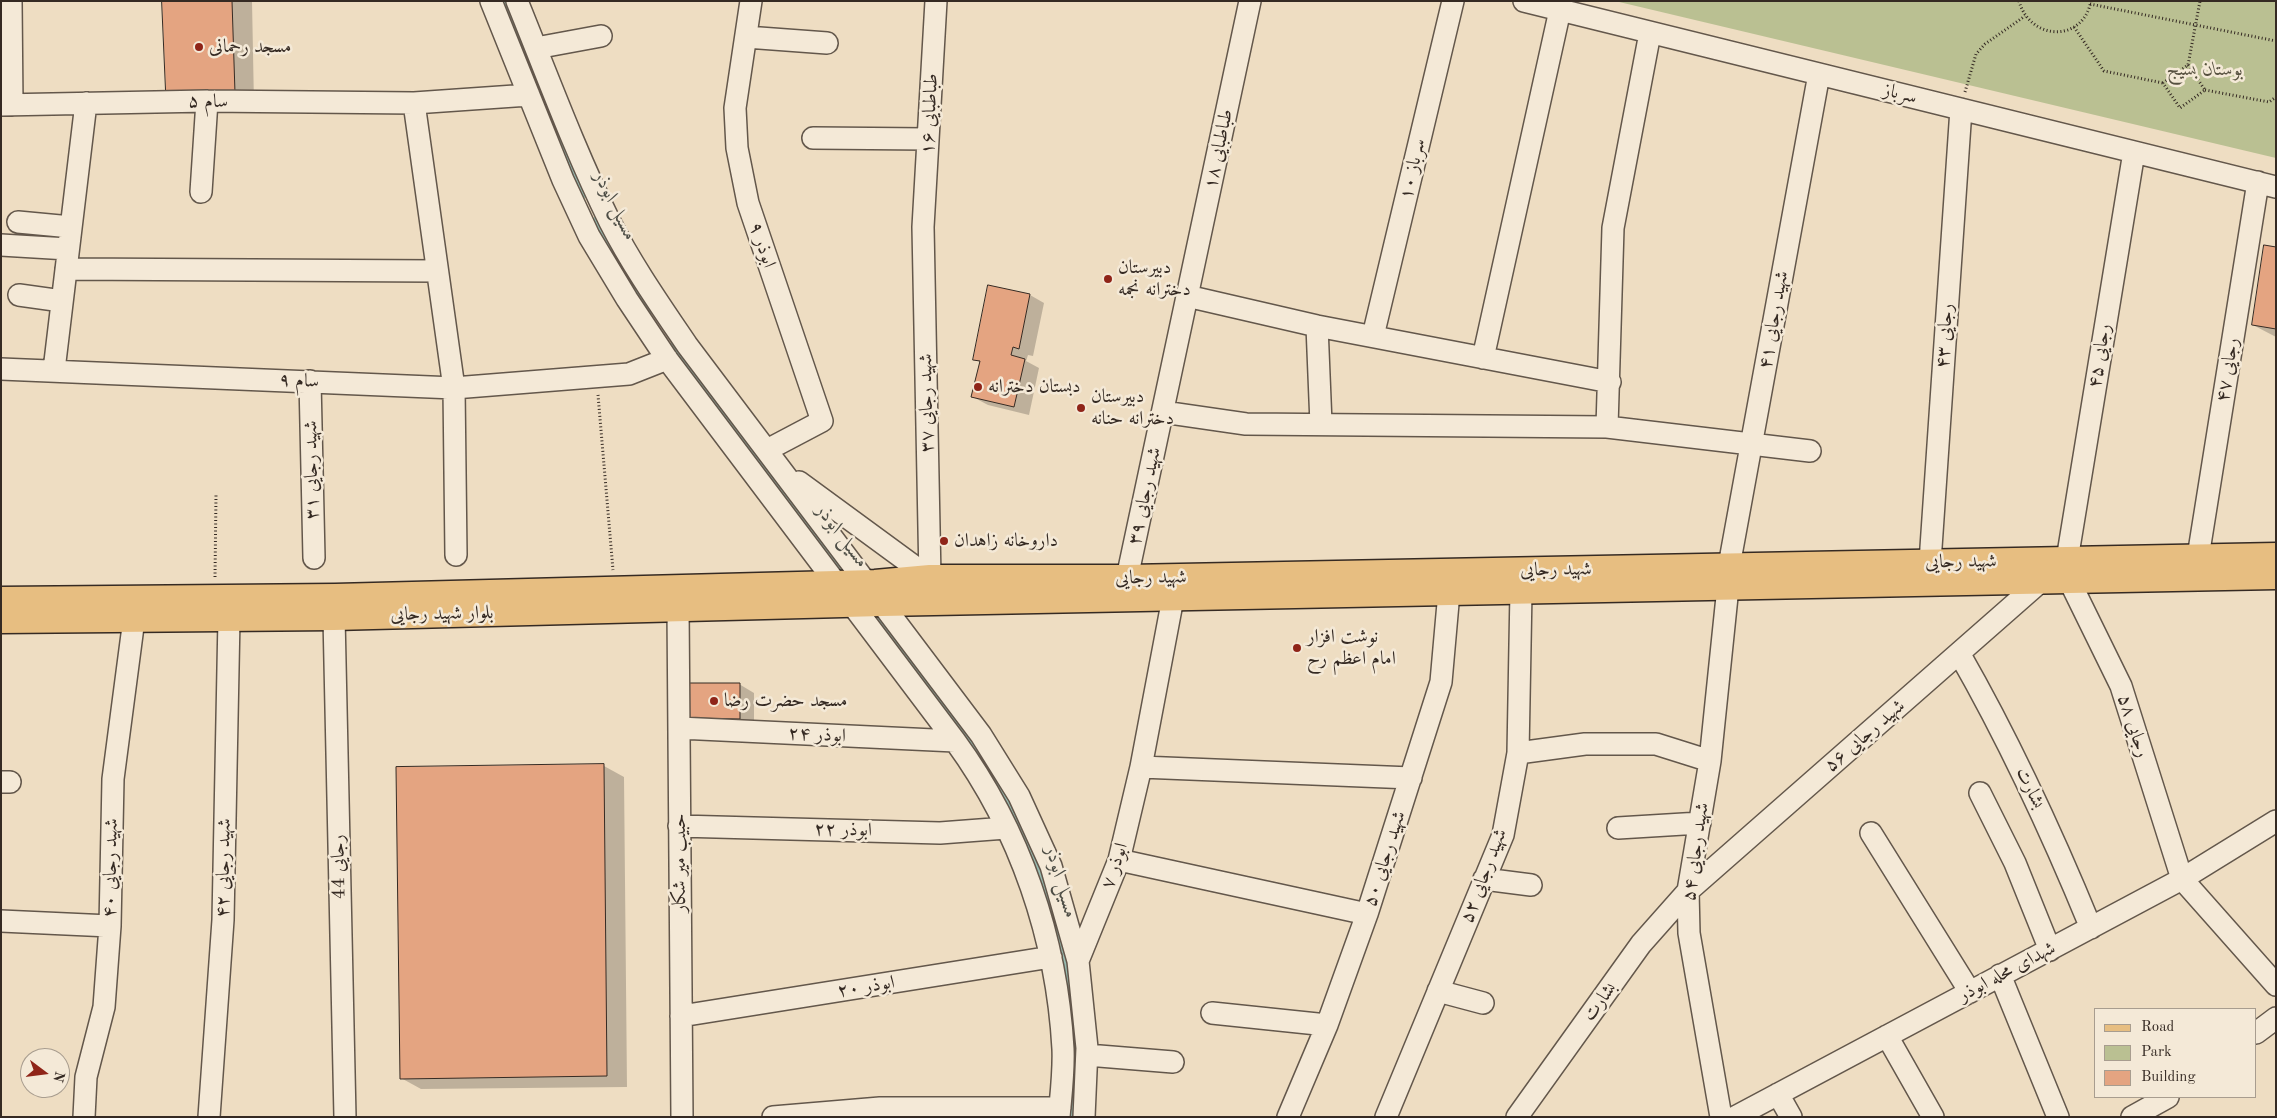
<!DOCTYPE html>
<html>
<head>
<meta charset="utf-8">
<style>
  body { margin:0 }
  #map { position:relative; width:2277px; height:1118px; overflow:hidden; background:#eeddc2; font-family:"Old Standard TT",serif }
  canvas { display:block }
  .frame { position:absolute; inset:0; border:2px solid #352a23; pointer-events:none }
  .legend { position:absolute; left:2094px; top:1008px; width:162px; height:90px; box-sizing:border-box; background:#f4e9d7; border:1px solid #a89d8f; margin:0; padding:6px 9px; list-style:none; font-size:15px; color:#352a23 }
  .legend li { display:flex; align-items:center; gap:10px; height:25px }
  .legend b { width:25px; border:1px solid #a89d8f }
  .north { position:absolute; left:20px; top:1048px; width:50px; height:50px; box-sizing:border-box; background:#f4e9d7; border:1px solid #a89d8f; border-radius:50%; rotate:105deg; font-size:14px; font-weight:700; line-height:20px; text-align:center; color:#352a23 }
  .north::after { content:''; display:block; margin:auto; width:18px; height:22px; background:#8f2418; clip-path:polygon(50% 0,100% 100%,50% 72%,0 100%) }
</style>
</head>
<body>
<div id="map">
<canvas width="2277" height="1118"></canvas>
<div class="frame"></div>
<ul class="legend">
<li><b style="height:6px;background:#e7be81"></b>Road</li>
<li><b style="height:14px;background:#bac092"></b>Park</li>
<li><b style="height:14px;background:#e4a481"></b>Building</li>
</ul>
<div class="north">N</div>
</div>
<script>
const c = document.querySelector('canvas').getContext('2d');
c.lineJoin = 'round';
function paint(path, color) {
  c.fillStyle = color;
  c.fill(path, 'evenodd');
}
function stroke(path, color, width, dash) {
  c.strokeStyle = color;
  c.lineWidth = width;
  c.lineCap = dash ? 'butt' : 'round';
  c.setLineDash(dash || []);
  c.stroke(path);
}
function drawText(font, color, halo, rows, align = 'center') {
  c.font = font + ' "Old Standard TT",Amiri,serif';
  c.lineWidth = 5;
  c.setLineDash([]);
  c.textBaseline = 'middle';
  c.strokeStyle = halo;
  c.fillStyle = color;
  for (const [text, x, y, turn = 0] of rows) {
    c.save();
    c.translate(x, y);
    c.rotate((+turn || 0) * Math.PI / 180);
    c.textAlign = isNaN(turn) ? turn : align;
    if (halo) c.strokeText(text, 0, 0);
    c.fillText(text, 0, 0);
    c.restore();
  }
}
paint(new Path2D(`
  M 1615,1 L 2276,1 L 2276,158 Z`), '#bac092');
paint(new Path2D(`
  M 163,1 L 252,1 L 254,104 L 187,103 Z
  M 2276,248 L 2276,337 L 2253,325 Z
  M 1030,295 L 1044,303 L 1033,356 L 1028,355 L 1026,361 L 1039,368 L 1029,415 L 988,405 L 973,397 L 980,362 L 974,359 Z
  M 739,684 L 754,693 L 754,727 L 689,718 Z
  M 604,766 L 624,777 L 627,1087 L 421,1089 L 401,1078 Z`), '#0003');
stroke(new Path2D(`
  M 503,1 L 552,124 L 583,189
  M 600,224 L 618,261 L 648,305
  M 678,349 C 752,456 834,559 912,664 C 955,722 1006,781 1031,851 C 1053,907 1072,981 1075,1041 C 1077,1066 1072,1092 1071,1117`), '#99bcb1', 18);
const building = new Path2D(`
  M 162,1 L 232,1 L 235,93 L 166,92 Z
  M 2264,245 L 2276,247 L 2276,329 L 2252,325 Z
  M 988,285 L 1030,294 L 1019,349 L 1013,347 L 1011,355 L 1025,359 L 1014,407 L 971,397 L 980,361 L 973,360 Z
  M 688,683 L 740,683 L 740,719 L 687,718 Z
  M 604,764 L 607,1076 L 400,1079 L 396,767 Z`);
paint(building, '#e4a481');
stroke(building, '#352a23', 1);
const minor = new Path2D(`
  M 11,1 L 12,105
  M 491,1 L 563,180 L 589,236 L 627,299 L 667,359 L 955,741 C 1020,830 1057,939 1063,1049 C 1064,1071 1061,1094 1059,1117
  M 517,1 C 547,75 575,151 610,222 C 632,265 660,305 687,345 L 981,735 L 1019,796 L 1051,866 L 1078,961 L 1087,1048 L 1084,1117
  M 751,1 L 735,108 L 737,148 L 748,203 L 822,421 L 767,450
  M 1524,1 L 2276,187
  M 746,37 L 827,43
  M 536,48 L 601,36
  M 414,103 L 454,388 L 456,555
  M 1,105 L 207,101 L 414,103 L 529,95
  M 813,138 L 928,139
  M 201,192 L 207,101
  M 18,222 L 71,227
  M 1,245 L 68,249
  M 66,269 L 437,271
  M 19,295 L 62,301
  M 1187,296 L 1317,326 L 1610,382
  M 1317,326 L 1321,424
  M 1373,336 L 1453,1
  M 1483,358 L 1560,10
  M 1,369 L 454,388 L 629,374 L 667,359
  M 54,370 L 86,103
  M 310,381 L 314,558
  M 1163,412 L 1246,424 L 1607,427 L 1810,451
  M 1607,427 L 1613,228 L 1650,33
  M 799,482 L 930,578
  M 2198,557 L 2258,182
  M 2067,560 L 2134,152
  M 1930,562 L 1961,109
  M 1729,566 L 1819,74
  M 930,578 L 923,227 L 936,1
  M 1127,578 L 1250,1
  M 2069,580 L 2121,686 L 2182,879 L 2276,985
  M 678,608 L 682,1117
  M 334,617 L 345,1117
  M 1959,653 C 2010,742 2052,833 2091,928
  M 679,728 L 955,741
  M 1518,753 L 1585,744 L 1656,744 L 1710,761
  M 1141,767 L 1411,778
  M 1,782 L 10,782
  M 1980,793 L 2015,863 L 2050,950
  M 679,826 L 940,833 L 1006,828
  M 1618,828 L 1700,823
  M 1871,833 L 1970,992
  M 1119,860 L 1367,914
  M 1484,879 L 1531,885
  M 1,921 L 110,926
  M 1078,961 L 1119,860 L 1141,767 L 1173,598
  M 2000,975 L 2058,1117
  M 1438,991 L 1483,1003
  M 1212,1013 L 1327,1025
  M 681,1016 L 1051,957
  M 2256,1033 L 2276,1018
  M 1887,1036 L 1933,1117
  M 1087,1055 L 1173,1062
  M 1778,1094 L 1791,1117
  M 84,1117 L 86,1077 L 104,1007 L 110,926 L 113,779 L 134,619
  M 209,1117 L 223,920 L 229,618
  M 773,1117 L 880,1108 L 1060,1108
  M 1288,1117 L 1327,1025 L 1367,914 L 1441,682 L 1449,592
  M 1386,1117 L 1503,835 L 1518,753 L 1521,591
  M 1517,1117 L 1641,944 L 1688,891 L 2041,581
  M 1721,1117 L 1689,933 L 1688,891 L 1710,761 L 1728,587
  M 1735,1117 L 2182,879 L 2276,821
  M 2132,1117 L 2168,1097`);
const major = new Path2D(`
  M 1,600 L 335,597 L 875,583 L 930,578 L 1127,578 L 2276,556
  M 1,620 L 334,617 L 882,603 L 2276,576`);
stroke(minor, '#63574b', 24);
stroke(major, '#352a23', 29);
stroke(new Path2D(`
  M 2019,1 C 2030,41 2083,43 2091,1
  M 2090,4 L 2276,41
  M 2074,27 L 2104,71 L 2163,83
  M 2188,65 L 2205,90 L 2180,108 L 2163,83 L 2188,65 L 2200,1
  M 2205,90 L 2269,102 L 2276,97
  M 1965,92 L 1976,54 L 1985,44 L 2025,16
  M 598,395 L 613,570
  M 215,577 L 216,495`), '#352a23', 3, [1, 2.5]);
stroke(minor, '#f4e9d7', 21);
stroke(major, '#e7be81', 26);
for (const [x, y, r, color] of [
  [199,47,5,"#8f2418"],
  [1108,279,5,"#8f2418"],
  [978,387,5,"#8f2418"],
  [1081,408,5,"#8f2418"],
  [944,541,5,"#8f2418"],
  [1297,648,5,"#8f2418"],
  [714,701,5,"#8f2418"]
]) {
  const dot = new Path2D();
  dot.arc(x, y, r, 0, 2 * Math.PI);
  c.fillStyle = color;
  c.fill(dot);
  stroke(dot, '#f4e9d7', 2);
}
drawText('19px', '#352a23', '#f4e9d7', [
  ["مسجد رحمانی",209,47],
  ["دبیرستان",1118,268],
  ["دخترانه نجمه",1118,290],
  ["دبستان دخترانه",988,387],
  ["دبیرستان",1091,397],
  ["دخترانه حنانه",1091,419],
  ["داروخانه زاهدان",954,541],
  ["نوشت افزار",1307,637],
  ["امام اعظم رح",1307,659],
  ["مسجد حضرت رضا",724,701]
], 'left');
drawText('italic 19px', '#56503f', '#f4e9d7', [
  ["بوستان بسیج",2205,70]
]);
drawText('19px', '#352a23', '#f4e9d7', [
  ["سرباز",1900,94,14],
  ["سام ۵",208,102],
  ["طباطبایی ۱۶",930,114,-87],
  ["طباطبایی ۱۸",1219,149,-78],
  ["سرباز ۱۰",1413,169,-77],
  ["ابوذر ۹",762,245,71],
  ["شهید رجایی ۴۱",1774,320,-80],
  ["رجایی ۴۳",1945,336,-86],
  ["رجایی ۴۵",2100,356,-81],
  ["رجایی ۴۷",2228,370,-81],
  ["سام ۹",299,381,3],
  ["شهید رجایی ۳۷",927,403,-91],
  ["شهید رجایی ۳۱",312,470,-91],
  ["شهید رجایی ۳۹",1145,496,-78],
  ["شهید رجایی",1961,562,-1],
  ["شهید رجایی",1556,570,-1],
  ["شهید رجایی",1151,578,-1],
  ["بلوار شهید رجایی",442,614,-1],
  ["رجایی ۵۸",2133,726,72],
  ["ابوذر ۲۴",817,735,3],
  ["شهید رجایی ۵۶",1865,736,-41],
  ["بشارت",2030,788,64],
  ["ابوذر ۲۲",843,830,1],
  ["شهید رجایی ۵۴",1696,852,-82],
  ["شهید رجایی ۵۰",1385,859,-72],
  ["حبیب میر شکار",680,863,-90],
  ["ابوذر ۷",1115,866,-71],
  ["رجایی 44",339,867,-91],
  ["شهید رجایی ۴۰",111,868,-89],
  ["شهید رجایی ۴۲",224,868,-89],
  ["شهید رجایی ۵۲",1484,876,-69],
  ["شهدای محله ابوذر",2007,972,-28],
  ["ابوذر ۲۰",866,987,-9],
  ["بشارت",1600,1002,-54]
]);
drawText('italic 20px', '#4e4e46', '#f4e9d7', [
  ["مسیل ابوذر",615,206,64],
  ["مسیل ابوذر",842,536,53],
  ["مسیل ابوذر",1061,882,74]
]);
</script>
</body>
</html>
